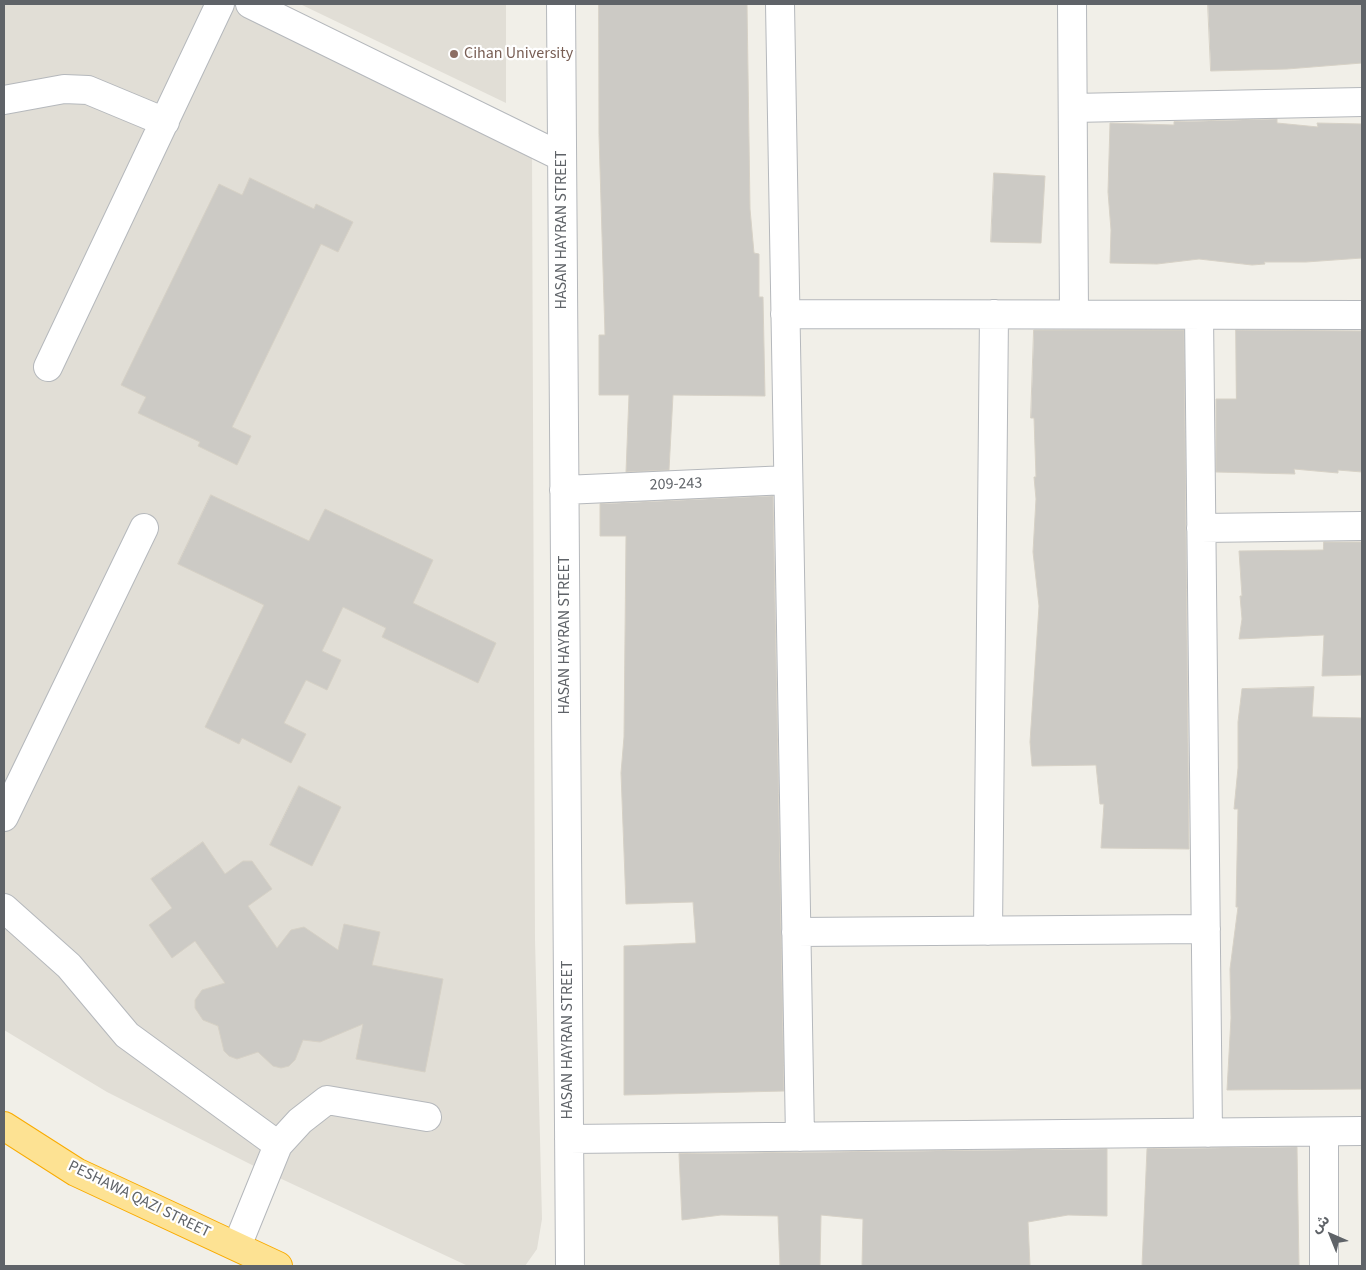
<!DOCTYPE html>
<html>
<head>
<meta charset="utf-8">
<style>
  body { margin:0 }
  #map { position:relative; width:1366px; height:1270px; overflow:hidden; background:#f1efe8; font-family:"Source Sans 3","Noto Sans Arabic",sans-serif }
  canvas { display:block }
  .frame { position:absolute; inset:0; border:5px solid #5f6368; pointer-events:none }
  .north { position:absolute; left:1306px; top:1210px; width:50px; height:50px; -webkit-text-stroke:4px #fff; paint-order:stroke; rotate:316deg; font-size:14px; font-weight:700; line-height:20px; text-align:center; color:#5f6368 }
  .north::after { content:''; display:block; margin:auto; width:18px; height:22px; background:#5f6368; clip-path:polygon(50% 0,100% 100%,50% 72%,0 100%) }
</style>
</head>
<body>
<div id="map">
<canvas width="1366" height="1270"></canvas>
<div class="frame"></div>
<div class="north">ش</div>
</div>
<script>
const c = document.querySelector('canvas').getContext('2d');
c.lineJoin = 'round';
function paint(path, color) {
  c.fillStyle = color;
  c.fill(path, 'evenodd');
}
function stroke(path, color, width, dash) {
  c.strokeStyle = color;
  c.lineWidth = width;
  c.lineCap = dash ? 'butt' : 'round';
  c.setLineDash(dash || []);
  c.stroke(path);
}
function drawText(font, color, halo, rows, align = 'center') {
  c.font = font + ' "Source Sans 3",sans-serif';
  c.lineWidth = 4.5;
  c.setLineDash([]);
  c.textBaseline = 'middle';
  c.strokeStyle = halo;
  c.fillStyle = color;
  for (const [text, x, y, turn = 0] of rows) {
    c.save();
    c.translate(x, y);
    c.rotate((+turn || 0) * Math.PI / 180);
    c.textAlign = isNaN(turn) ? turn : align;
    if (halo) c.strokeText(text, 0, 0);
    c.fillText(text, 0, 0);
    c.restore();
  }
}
paint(new Path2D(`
  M 4,4 L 227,4 L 361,65 L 532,153 L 535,940 L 542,1219 L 537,1249 L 525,1266 L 468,1266 L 258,1168 L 107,1092 L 4,1030 Z
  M 300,4 L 506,4 L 506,103 Z`), '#e1ded6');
const building = new Path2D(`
  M 599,4 L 747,4 L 750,209 L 754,253 L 759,254 L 759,297 L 763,297 L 765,396 L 673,395 L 669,470 L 626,472 L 629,395 L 599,395 L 599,335 L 605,335 L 599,135 Z
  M 1208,4 L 1362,4 L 1362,63 L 1287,69 L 1211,71 Z
  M 1277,119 L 1277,123 L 1318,127 L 1317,123 L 1362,124 L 1362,258 L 1306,262 L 1264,262 L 1265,264 L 1252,265 L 1199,259 L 1157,264 L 1110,263 L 1111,230 L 1108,192 L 1110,123 L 1174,125 L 1174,122 Z
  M 994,173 L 1045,176 L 1041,243 L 991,242 Z
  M 250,178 L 314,209 L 316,204 L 353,222 L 338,252 L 321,244 L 232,427 L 251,436 L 237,465 L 198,446 L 200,442 L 138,413 L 146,397 L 121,385 L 219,184 L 242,195 Z
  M 1034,330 L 1184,330 L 1189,849 L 1101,848 L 1104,804 L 1100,804 L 1096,765 L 1032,766 L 1030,742 L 1039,606 L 1033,552 L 1036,499 L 1034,477 L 1036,477 L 1034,418 L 1031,418 Z
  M 1236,330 L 1362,331 L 1362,472 L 1338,470 L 1338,473 L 1294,469 L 1295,474 L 1216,472 L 1216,399 L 1236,399 Z
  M 211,495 L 309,541 L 325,509 L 433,560 L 413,603 L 496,643 L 478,683 L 382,637 L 386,628 L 343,607 L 322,651 L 341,660 L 327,690 L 306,680 L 284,723 L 306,734 L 291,763 L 242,738 L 239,744 L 205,727 L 264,605 L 178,564 Z
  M 773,496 L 784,1091 L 624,1095 L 624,946 L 696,943 L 693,902 L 626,904 L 621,773 L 624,737 L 626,536 L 600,536 L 600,504 Z
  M 1324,542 L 1362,542 L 1362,675 L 1322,676 L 1324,635 L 1239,639 L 1242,619 L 1240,596 L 1242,596 L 1239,551 L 1323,550 Z
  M 1314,687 L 1312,717 L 1362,718 L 1362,1089 L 1227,1090 L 1231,1018 L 1230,969 L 1238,907 L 1236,907 L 1238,809 L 1234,809 L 1238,768 L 1238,722 L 1242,689 Z
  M 299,786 L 341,807 L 312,866 L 270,845 Z
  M 203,842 L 225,874 L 243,861 L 252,861 L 272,889 L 248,906 L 277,948 L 291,930 L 304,927 L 338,950 L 344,924 L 380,932 L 372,965 L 443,979 L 425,1072 L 356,1059 L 363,1024 L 320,1042 L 303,1040 L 295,1060 L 289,1066 L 281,1068 L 273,1066 L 258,1052 L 237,1059 L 229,1056 L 224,1051 L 218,1026 L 203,1020 L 195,1008 L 195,1000 L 202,990 L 225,983 L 195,941 L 172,958 L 149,925 L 172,908 L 151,879 Z
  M 1297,1147 L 1299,1266 L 1142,1266 L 1147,1149 Z
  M 1107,1149 L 1107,1216 L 1068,1215 L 1028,1222 L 1030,1266 L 862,1266 L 863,1219 L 821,1215 L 820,1266 L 780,1266 L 778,1216 L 721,1215 L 682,1220 L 679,1154 Z`);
paint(building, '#cccac5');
stroke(building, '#d6d1c6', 1);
const minor = new Path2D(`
  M 250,4 L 562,157
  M 561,4 L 570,1266
  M 780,4 L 800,1137
  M 1072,4 L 1074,314
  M 4,100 L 64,89 L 88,90 L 165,122
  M 1073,108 L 1362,102
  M 785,314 L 1362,315
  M 1199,315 L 1208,1133
  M 48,367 L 220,4
  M 564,490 L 788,480
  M 1201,528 L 1362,526
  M 4,817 L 144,528
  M 4,908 L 69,966 L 127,1035 L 278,1145
  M 988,931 L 994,314
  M 796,932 L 1206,929
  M 569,1139 L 1362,1131
  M 237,1246 L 278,1145 L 300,1121 L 327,1100 L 427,1117
  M 1324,1266 L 1324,1132`);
const highway = new Path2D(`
  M 4,1126 L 76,1172 L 278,1266`);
stroke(minor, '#b5b8bc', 30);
stroke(highway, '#f9ab00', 30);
stroke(minor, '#fff', 28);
stroke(highway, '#fde293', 28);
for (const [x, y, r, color] of [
  [454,54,5,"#8d6e63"]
]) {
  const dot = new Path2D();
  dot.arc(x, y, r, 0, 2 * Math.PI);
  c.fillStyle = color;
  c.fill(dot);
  stroke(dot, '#fff', 2);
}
drawText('16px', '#785e54', '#fff', [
  ["Cihan University",464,54]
], 'left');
drawText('16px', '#5f6368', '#fff', [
  ["HASAN HAYRAN STREET",562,230,-90],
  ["209-243",676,485,-2],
  ["HASAN HAYRAN STREET",565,635,-90],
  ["HASAN HAYRAN STREET",568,1040,-90],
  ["PESHAWA QAZI STREET",139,1200,26]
]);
</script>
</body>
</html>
